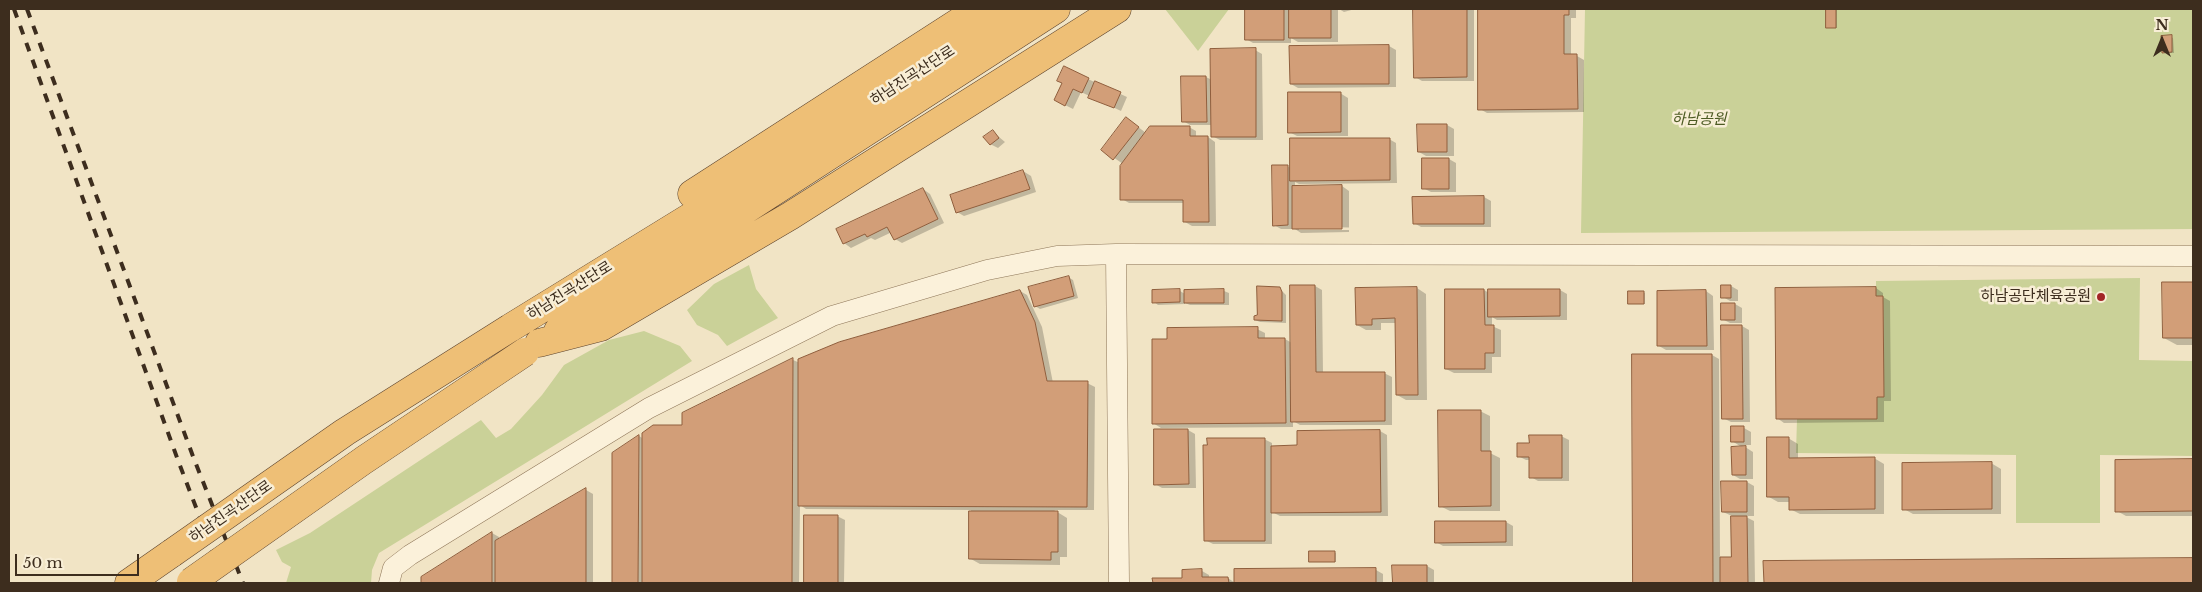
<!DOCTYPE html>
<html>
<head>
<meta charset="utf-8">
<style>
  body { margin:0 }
  #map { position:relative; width:2202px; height:592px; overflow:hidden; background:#f1e4c5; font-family:"Libre Baskerville",serif }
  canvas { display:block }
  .frame { position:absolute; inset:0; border:10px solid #3d2d1e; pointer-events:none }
  .north { position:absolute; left:2137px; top:15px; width:50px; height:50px; -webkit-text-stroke:4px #f8eed6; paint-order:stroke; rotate:0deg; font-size:14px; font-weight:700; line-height:20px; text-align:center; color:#3d2d1e }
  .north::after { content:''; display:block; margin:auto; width:18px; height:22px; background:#3d2d1e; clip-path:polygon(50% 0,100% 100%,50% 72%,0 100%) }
  .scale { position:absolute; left:15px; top:554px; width:124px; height:22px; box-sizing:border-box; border:2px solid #3d2d1e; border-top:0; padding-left:6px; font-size:15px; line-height:18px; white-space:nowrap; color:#3d2d1e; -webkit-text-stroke:4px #f8eed6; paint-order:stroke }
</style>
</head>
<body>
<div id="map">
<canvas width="2202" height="592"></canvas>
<div class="frame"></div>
<div class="north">N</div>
<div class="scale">50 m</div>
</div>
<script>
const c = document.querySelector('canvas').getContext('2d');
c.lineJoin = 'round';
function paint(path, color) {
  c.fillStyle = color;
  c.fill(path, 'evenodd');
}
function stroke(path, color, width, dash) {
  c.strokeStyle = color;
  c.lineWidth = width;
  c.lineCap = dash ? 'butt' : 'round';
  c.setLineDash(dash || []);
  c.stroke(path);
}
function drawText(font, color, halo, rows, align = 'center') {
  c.font = font + ' "Libre Baskerville","Noto Sans KR",serif';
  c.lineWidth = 5;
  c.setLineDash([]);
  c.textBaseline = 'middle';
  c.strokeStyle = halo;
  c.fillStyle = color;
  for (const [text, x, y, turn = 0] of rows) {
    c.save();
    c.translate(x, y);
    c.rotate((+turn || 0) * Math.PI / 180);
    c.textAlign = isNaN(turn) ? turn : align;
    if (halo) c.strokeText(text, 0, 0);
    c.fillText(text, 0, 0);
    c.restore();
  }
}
paint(new Path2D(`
  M 1165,9 L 1229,9 L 1198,51 Z
  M 1585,9 L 2193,9 L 2193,229 L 1581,233 Z
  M 749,265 L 756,289 L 778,318 L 727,346 L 718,335 L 697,325 L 687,310 L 714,284 Z
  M 2140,278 L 2139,360 L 2193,361 L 2193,456 L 2100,455 L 2100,523 L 2016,523 L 2016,455 L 1796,453 L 1797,419 L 1877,418 L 1877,397 L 1884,397 L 1883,296 L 1876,296 L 1876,281 Z
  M 644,331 L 680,346 L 692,361 L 379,553 L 372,570 L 371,583 L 286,583 L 291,567 L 282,562 L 276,550 L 310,533 L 481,420 L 496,438 L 511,429 L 542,395 L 564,365 L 609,340 Z`), '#cad198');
paint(new Path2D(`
  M 1246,9 L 1338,9 L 1338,42 L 1298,42 L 1291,38 L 1291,43 L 1253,43 L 1246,39 Z
  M 1339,9 L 1355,9 L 1344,12 Z
  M 1415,9 L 1474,9 L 1474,81 L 1422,81 L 1415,77 Z
  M 1479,9 L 1576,9 L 1576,18 L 1571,18 L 1571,56 L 1577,56 L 1584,60 L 1584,112 L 1487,113 L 1480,109 Z
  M 1827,9 L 1837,9 L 1837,28 L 1827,27 Z
  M 2171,37 L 2173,38 L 2174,53 L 2165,53 L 2163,52 Z
  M 1389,46 L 1396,50 L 1396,87 L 1298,88 L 1291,84 Z
  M 1255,50 L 1262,54 L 1263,140 L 1220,140 L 1212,136 L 1212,125 L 1190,125 L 1183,121 L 1206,77 L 1212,80 Z
  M 1064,68 L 1127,97 L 1121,111 L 1081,92 L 1073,109 L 1063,104 Z
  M 1340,93 L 1348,98 L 1348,136 L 1297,136 L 1289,132 Z
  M 1133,123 L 1146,133 L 1189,127 L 1196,131 L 1196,138 L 1208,137 L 1215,142 L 1216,226 L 1192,226 L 1185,222 L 1184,203 L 1129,203 L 1122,199 L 1123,164 L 1103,150 Z
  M 1447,125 L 1454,129 L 1454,156 L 1426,156 L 1419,152 Z
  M 993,132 L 1005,142 L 998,148 L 990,144 Z
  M 1389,139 L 1396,143 L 1397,183 L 1299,184 L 1295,182 L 1295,187 L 1342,186 L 1349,191 L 1349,232 L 1301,233 L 1295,229 L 1281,229 L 1274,225 L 1287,166 L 1292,169 ZM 1349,227 L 1349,230 L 1299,230 L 1299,228 Z
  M 1449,159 L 1456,163 L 1456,192 L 1431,192 L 1423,188 Z
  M 1023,171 L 1031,176 L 1036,192 L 964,216 L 957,212 Z
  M 923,189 L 930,194 L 944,223 L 902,243 L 895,239 L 890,233 L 875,240 L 871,238 L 851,248 L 844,243 Z
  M 1484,197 L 1491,201 L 1491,227 L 1421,227 L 1414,223 Z
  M 1068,277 L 1073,280 L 1078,298 L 1040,309 L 1035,306 Z
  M 2163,283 L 2193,283 L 2193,345 L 2177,345 L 2164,338 Z
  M 1315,286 L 1322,290 L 1323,373 L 1384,373 L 1392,377 L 1392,425 L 1300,425 L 1293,421 L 1293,427 L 1161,428 L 1153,423 L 1169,340 L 1257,329 L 1265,333 L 1265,339 L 1285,339 L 1292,343 Z
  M 1731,286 L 1738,290 L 1738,301 L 1730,301 L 1723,297 Z
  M 1279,288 L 1286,295 L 1286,323 L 1260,322 L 1255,320 Z
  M 1417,288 L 1426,294 L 1427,400 L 1406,400 L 1397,395 L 1396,323 L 1381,323 L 1381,330 L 1366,330 L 1357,325 Z
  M 1876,288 L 1883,293 L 1883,297 L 1890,301 L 1891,401 L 1884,401 L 1884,422 L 1784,423 L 1777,418 Z
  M 1484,290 L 1489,293 L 1560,290 L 1567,294 L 1567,320 L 1497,320 L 1492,317 L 1492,326 L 1501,330 L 1501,357 L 1492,357 L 1492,373 L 1454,373 L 1446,369 Z
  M 1020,291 L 1027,295 L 1042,327 L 1053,383 L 1087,383 L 1095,387 L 1094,510 L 1054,510 L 1067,518 L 1067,557 L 1060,557 L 1060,565 L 980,564 L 971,559 L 971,510 L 806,509 L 800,505 L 799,583 L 613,583 L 613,453 L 639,436 L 644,439 L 683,427 L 683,414 L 793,360 L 800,363 Z
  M 1180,291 L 1185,294 L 1185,291 L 1224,291 L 1229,293 L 1229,305 L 1190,305 L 1185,303 L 1185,304 L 1158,305 L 1154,302 Z
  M 1706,291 L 1713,296 L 1714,350 L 1666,350 L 1659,346 L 1658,292 Z
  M 1643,292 L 1645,293 L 1645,304 L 1629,304 Z
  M 1735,304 L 1742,308 L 1742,323 L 1730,323 L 1722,319 Z
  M 1723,326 L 1742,326 L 1749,330 L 1750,422 L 1731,422 L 1723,418 Z
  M 1633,355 L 1712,355 L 1719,359 L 1720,558 L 1732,558 L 1732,516 L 1723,512 L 1747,482 L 1754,486 L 1754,516 L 1744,516 L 1754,521 L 1755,583 L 1634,583 Z
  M 1480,411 L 1490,416 L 1490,453 L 1500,458 L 1500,511 L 1450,511 L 1440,506 Z
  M 1744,428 L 1751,432 L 1751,445 L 1742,445 L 1753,452 L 1753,479 L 1740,479 L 1733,475 L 1743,448 L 1732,441 Z
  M 1188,430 L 1195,434 L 1196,488 L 1162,488 L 1155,484 Z
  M 1380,431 L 1387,435 L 1388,516 L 1280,516 L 1272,512 L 1272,544 L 1213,544 L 1205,540 L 1264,439 L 1272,443 L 1272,447 L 1298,447 Z
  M 1561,436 L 1569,440 L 1569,481 L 1538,481 L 1531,477 L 1530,460 L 1526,460 L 1518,456 L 1530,444 Z
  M 1788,438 L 1798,444 L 1798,459 L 1874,458 L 1884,464 L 1884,514 L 1800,514 L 1790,509 L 1790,502 L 1778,502 L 1769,497 Z
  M 2116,461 L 2193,461 L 2193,516 L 2126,516 L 2117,511 Z
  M 1991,463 L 2001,469 L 2001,514 L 1913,514 L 1904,509 Z
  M 586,490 L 593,494 L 593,583 L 423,583 L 423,578 L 492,533 L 499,537 L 499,541 Z
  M 806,516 L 837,516 L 845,520 L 844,583 L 805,583 Z
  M 1506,522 L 1513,526 L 1513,546 L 1443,546 L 1436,542 Z
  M 1334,552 L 1336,553 L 1336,562 L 1311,561 Z
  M 2193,559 L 2193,583 L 1765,583 L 1765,562 Z
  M 1394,566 L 1427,566 L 1434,570 L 1434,583 L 1394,583 Z
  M 1376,570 L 1383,574 L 1383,583 L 1154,583 L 1154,579 L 1183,579 L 1202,571 L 1209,575 L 1209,579 L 1228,578 L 1235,583 Z`), '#0003');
const building = new Path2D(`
  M 1245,9 L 1284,9 L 1284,40 L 1245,40 Z
  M 1289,9 L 1331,9 L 1331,38 L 1289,38 Z
  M 1413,9 L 1467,9 L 1467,77 L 1414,78 Z
  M 1478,9 L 1569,9 L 1569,15 L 1564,15 L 1564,54 L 1577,54 L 1578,109 L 1478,110 Z
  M 1826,9 L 1836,9 L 1836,28 L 1826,28 Z
  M 2172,35 L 2172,52 L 2162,53 L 2161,36 Z
  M 1389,45 L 1389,84 L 1290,84 L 1289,46 Z
  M 1256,48 L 1256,137 L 1211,137 L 1210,49 Z
  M 1064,66 L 1089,78 L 1082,93 L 1073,89 L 1065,106 L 1054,100 L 1062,83 L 1057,81 Z
  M 1181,76 L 1206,76 L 1207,122 L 1182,122 Z
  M 1095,81 L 1121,92 L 1114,108 L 1088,98 Z
  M 1288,92 L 1341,92 L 1341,132 L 1288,133 Z
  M 1126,117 L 1139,127 L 1113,160 L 1101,150 Z
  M 1417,124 L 1447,124 L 1447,152 L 1418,152 Z
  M 1150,126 L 1190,126 L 1190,136 L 1208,136 L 1209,222 L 1183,222 L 1183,200 L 1120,200 L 1120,166 Z
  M 993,130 L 999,138 L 990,145 L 983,137 Z
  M 1290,138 L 1390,138 L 1390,180 L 1290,181 Z
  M 1422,158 L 1449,158 L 1449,189 L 1422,189 Z
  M 1272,165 L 1288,165 L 1288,225 L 1273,226 Z
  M 1023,170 L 1030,189 L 956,213 L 950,195 Z
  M 1342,185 L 1342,229 L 1292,229 L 1292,186 Z
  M 923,188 L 938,219 L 894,240 L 887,227 L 867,237 L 865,234 L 843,244 L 836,229 Z
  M 1484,196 L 1484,224 L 1413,224 L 1412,197 Z
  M 1069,276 L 1074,296 L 1034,307 L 1028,287 Z
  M 2162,282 L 2193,282 L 2193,338 L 2163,338 Z
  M 1290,285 L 1315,285 L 1316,372 L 1385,372 L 1385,421 L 1291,422 Z
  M 1721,285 L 1731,285 L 1731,298 L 1721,298 Z
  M 1257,286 L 1280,287 L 1282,292 L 1282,321 L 1254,320 L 1254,316 L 1257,315 Z
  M 1417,287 L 1418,395 L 1396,395 L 1395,318 L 1372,319 L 1372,325 L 1356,325 L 1355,288 Z
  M 1876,287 L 1876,296 L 1883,296 L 1884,397 L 1877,397 L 1877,419 L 1776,419 L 1775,288 Z
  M 1180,289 L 1180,302 L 1152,303 L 1152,290 Z
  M 1224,289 L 1224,303 L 1184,303 L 1184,290 Z
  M 1445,289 L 1484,289 L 1485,325 L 1494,325 L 1494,353 L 1485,353 L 1485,369 L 1445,369 Z
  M 1488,289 L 1560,289 L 1560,316 L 1488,317 Z
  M 1020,290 L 1035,322 L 1047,381 L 1088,381 L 1087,507 L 798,506 L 798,359 L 839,342 Z
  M 1706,290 L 1707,346 L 1657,346 L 1657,291 Z
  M 1628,291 L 1644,291 L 1644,304 L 1628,304 Z
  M 1721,303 L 1735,303 L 1735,320 L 1721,320 Z
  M 1721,325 L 1742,325 L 1743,419 L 1722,419 Z
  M 1258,327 L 1258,338 L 1285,338 L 1286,423 L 1152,424 L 1152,339 L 1167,339 L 1167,328 Z
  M 1632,354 L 1712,354 L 1713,583 L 1633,583 Z
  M 793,358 L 792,583 L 642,583 L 642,433 L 653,425 L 682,425 L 682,413 Z
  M 1438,410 L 1481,410 L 1481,451 L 1491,451 L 1491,506 L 1439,507 Z
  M 1731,426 L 1744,426 L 1744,442 L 1731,442 Z
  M 1154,429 L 1188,429 L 1189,484 L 1154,485 Z
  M 1380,430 L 1381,512 L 1271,513 L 1271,446 L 1297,445 L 1297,431 Z
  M 639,435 L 638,583 L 612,583 L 612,453 Z
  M 1529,435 L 1562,435 L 1562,478 L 1529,478 L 1529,457 L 1517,457 L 1517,443 L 1529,443 Z
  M 1767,437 L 1789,437 L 1789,458 L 1875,457 L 1875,509 L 1789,510 L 1789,497 L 1767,497 Z
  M 1207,438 L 1265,438 L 1265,541 L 1204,541 L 1203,445 L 1207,445 Z
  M 1746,446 L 1746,475 L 1732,475 L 1731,447 Z
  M 2193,459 L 2193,511 L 2115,512 L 2115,460 Z
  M 1992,462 L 1992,509 L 1902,510 L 1902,463 Z
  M 1721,481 L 1747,481 L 1747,512 L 1722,512 Z
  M 586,488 L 586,583 L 495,583 L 495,541 Z
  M 969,511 L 1058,511 L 1058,552 L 1051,552 L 1051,560 L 969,559 Z
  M 804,515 L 838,515 L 838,583 L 804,583 Z
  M 1731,516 L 1747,516 L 1748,583 L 1720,583 L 1720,557 L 1731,557 Z
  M 1435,521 L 1506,521 L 1506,542 L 1435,543 Z
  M 492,532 L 492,583 L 421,583 L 421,577 Z
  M 1309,551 L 1335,551 L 1335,562 L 1309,562 Z
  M 2193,558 L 2193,583 L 1764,583 L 1763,561 Z
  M 1392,565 L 1427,565 L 1427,583 L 1393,583 Z
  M 1376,568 L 1376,583 L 1234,583 L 1234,569 Z
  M 1202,569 L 1202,577 L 1228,577 L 1229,583 L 1153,583 L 1152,578 L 1182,578 L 1182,570 Z`);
paint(building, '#d29e78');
stroke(building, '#8f5e3d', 1);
const minor = new Path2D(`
  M 1116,254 L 1119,583
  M 389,583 L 393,568 L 410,555 L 649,408 L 832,316 L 987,270 L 1057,256 L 1116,254 L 2193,256`);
const trunk = new Path2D(`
  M 692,194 L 979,9
  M 510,328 L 744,184 L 1017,9
  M 558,331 L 1056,9
  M 539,343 L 601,327 L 790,216 L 1117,9
  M 129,583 L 172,553`);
stroke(minor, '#8e7659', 21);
stroke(trunk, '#5c432e', 29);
stroke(minor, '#fbf1da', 20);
stroke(trunk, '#eebf76', 28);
stroke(new Path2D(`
  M 14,9 L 179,463 L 225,583
  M 27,9 L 194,459 L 243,583`), '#3d2d1e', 4, [9, 9]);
const trunkBridge = new Path2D(`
  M 172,553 L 345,432 L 510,328
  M 191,582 L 364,460 L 525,352`);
stroke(trunkBridge, '#5c432e', 29, []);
stroke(trunkBridge, '#eebf76', 28);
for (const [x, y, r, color] of [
  [2101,297,5,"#a22526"]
]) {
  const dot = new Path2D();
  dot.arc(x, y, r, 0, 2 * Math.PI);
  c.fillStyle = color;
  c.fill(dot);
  stroke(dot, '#f8eed6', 2);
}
drawText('15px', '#3d2d1e', '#f8eed6', [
  ["하남진곡산단로",913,76,-33],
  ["하남진곡산단로",570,291,-32],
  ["하남진곡산단로",231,512,-35]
]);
drawText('italic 15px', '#4d5b23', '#f8eed6', [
  ["하남공원",1699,120]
]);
drawText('15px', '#3d2d1e', '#f8eed6', [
  ["하남공단체육공원",2091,297]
], 'right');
</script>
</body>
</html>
